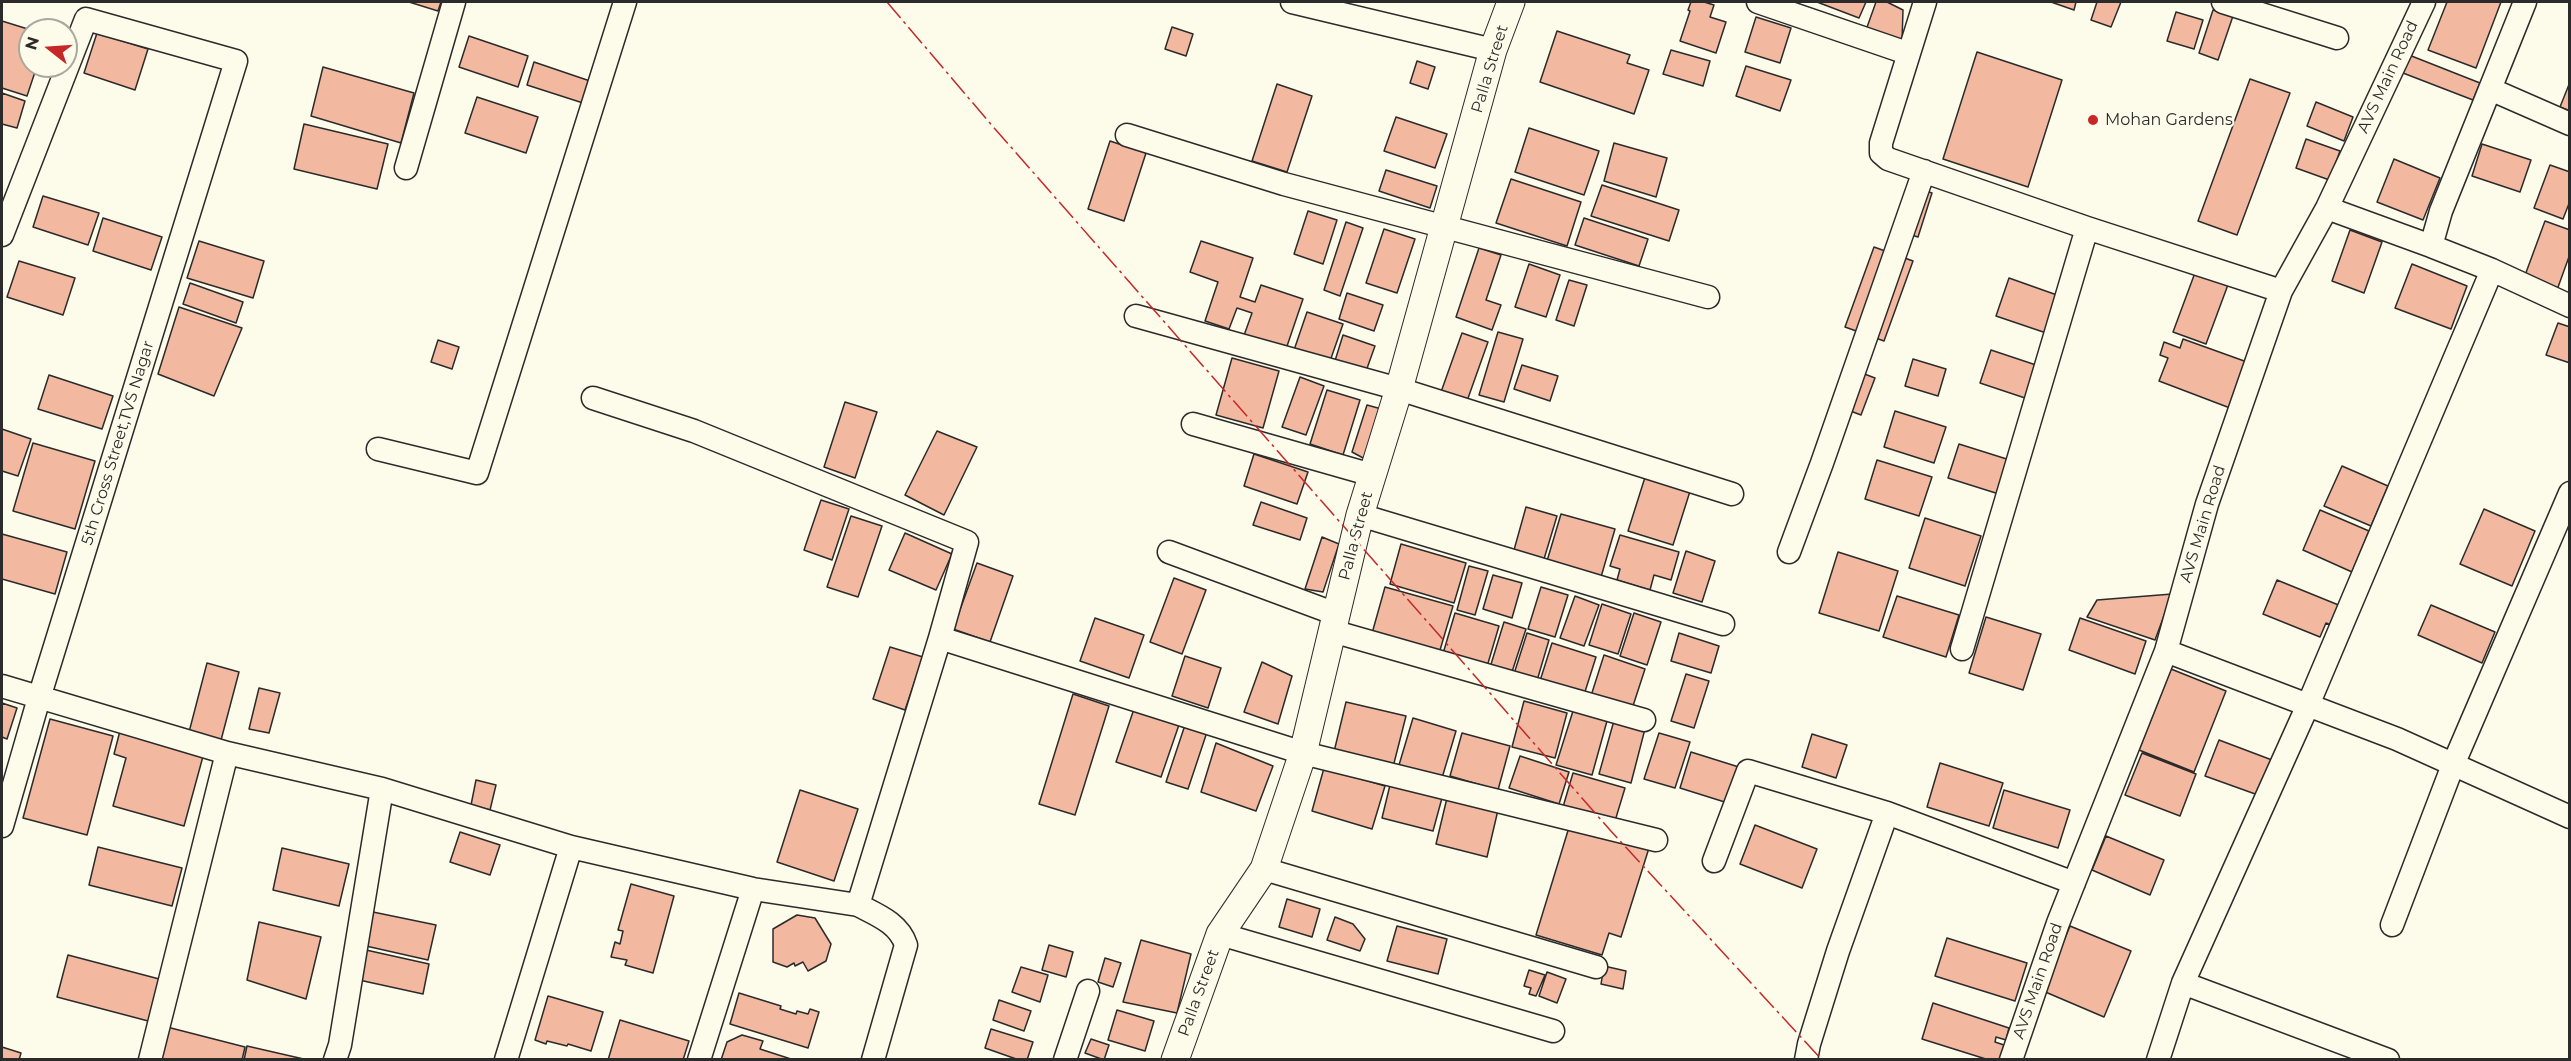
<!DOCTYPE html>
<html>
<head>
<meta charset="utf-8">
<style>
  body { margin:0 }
  #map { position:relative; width:2571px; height:1061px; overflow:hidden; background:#fdfbea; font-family:Montserrat,sans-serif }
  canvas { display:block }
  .frame { position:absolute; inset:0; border:3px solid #2b2b2b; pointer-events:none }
  .north { position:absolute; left:18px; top:18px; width:60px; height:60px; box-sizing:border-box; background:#fdfbea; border:2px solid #a9a89e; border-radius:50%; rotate:287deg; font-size:16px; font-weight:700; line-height:24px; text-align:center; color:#2b2b2b }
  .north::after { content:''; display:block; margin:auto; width:21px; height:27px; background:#c62828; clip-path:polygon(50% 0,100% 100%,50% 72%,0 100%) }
</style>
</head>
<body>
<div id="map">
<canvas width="2571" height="1061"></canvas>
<div class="frame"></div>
<div class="north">N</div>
</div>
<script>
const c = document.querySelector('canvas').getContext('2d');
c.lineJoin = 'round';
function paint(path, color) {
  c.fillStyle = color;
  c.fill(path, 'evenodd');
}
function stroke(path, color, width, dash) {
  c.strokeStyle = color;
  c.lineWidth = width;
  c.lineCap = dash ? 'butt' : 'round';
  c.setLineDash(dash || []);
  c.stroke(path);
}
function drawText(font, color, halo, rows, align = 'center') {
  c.font = font + ' Montserrat,sans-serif';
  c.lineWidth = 4.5;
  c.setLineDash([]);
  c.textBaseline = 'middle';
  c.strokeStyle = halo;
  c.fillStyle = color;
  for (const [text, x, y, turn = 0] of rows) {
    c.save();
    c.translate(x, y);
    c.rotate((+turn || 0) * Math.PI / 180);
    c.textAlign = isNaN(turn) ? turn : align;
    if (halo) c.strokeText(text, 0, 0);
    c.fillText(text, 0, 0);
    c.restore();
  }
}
const building = new Path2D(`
  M 409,2 L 441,2 L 438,11 Z
  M 1691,2 L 1704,2 L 1714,5 L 1710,17 L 1726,22 L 1716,53 L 1680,41 L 1690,11 L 1688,10 Z
  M 1817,2 L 1866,2 L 1859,18 Z
  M 1876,2 L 1887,2 L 1903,10 L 1902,41 L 1866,30 Z
  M 2051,2 L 2076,2 L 2074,10 Z
  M 2097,2 L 2121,2 L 2111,27 L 2091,20 Z
  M 2447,2 L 2501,2 L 2476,68 L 2428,50 Z
  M 2213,10 L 2233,16 L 2218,60 L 2199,53 Z
  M 2176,12 L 2203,20 L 2194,49 L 2167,41 Z
  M 1756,17 L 1791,28 L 1780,63 L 1745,52 Z
  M 2,21 L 31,30 L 30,66 L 37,66 L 27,96 L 2,88 Z
  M 1172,27 L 1193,34 L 1186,56 L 1165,49 Z
  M 1557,31 L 1630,55 L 1627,63 L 1649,70 L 1634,114 L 1540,82 Z
  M 97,33 L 148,49 L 135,90 L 84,73 Z
  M 469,36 L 528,56 L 518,87 L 459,67 Z
  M 1671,50 L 1710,61 L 1703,86 L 1663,74 Z
  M 1977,52 L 2062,80 L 2028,187 L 1943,159 Z
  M 2409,55 L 2480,83 L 2473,100 L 2403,73 Z
  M 1417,61 L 1435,67 L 1428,89 L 1410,83 Z
  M 534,62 L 590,81 L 583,103 L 527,85 Z
  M 1746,66 L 1791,80 L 1780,111 L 1736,96 Z
  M 323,67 L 414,93 L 401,143 L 311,116 Z
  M 2250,79 L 2290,93 L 2237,235 L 2198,221 Z
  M 2570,82 L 2570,111 L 2560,107 Z
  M 1277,84 L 1312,96 L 1287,172 L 1252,161 Z
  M 2,93 L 25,101 L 17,128 L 2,124 Z
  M 477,97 L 538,117 L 526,153 L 465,133 Z
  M 2316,102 L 2353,117 L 2344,141 L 2307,126 Z
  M 1396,117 L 1447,134 L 1435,168 L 1384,151 Z
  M 304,124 L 388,144 L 377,189 L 294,169 Z
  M 1529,128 L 1599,151 L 1584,195 L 1515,172 Z
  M 2306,139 L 2340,151 L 2335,165 L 2335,182 L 2296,168 Z
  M 1110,141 L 1146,153 L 1124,221 L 1088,209 Z
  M 1614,143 L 1667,158 L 1656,197 L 1604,181 Z
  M 2482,144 L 2531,160 L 2520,192 L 2472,176 Z
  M 2394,159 L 2440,178 L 2423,220 L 2377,202 Z
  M 2550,165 L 2570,172 L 2570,201 L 2563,219 L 2534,208 Z
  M 1386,170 L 1437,186 L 1430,208 L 1379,191 Z
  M 1511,179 L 1581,202 L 1567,246 L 1496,223 Z
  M 1602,185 L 1679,210 L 1669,241 L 1591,216 Z
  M 1912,186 L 1932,193 L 1918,237 L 1898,231 Z
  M 43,196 L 99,213 L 88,245 L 33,227 Z
  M 1308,211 L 1337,220 L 1323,264 L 1294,254 Z
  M 103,218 L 162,237 L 151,270 L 93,251 Z
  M 1584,218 L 1648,239 L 1639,266 L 1575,245 Z
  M 2545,221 L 2570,230 L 2570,254 L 2557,290 L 2524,278 Z
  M 1346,222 L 1363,228 L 1340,296 L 1324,290 Z
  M 1384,229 L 1415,239 L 1397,293 L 1366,283 Z
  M 2350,230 L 2382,242 L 2364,293 L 2332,281 Z
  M 199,241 L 264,261 L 253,298 L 187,278 Z
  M 1201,241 L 1253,258 L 1240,297 L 1255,302 L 1261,285 L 1303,299 L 1284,355 L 1242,341 L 1252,313 L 1237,308 L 1229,329 L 1205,321 L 1218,282 L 1190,272 Z
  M 1874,247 L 1913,261 L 1884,341 L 1845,327 Z
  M 1479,248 L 1501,255 L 1486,300 L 1501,305 L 1492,330 L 1456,317 Z
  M 19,261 L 75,278 L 63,315 L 7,297 Z
  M 1529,264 L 1560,275 L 1546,317 L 1515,307 Z
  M 2412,264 L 2467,286 L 2451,329 L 2395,308 Z
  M 2196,270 L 2229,282 L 2206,344 L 2173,332 Z
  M 2009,278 L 2071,300 L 2058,337 L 1996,316 Z
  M 1569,280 L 1587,285 L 1574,326 L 1556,320 Z
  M 190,283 L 243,302 L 236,323 L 183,304 Z
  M 1347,293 L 1383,305 L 1374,331 L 1339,319 Z
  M 179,307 L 242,328 L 214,396 L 158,374 Z
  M 1307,312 L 1343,324 L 1329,364 L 1293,353 Z
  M 2558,323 L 2570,327 L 2570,363 L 2546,355 Z
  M 1498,332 L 1523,339 L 1504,402 L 1479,395 Z
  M 1462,333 L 1488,342 L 1467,401 L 1441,392 Z
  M 1343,335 L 1375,346 L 1365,374 L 1334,364 Z
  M 2183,339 L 2247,362 L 2230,408 L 2159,381 L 2168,358 L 2160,355 L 2164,342 L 2180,348 Z
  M 438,340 L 459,347 L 452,369 L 431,362 Z
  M 1991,350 L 2045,368 L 2034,401 L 1980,383 Z
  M 1232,358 L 1279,371 L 1263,428 L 1216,415 Z
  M 1913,359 L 1946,369 L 1938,396 L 1905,386 Z
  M 1522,365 L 1558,376 L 1550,401 L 1514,389 Z
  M 1846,367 L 1875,378 L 1861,415 L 1832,404 Z
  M 49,375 L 113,396 L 102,429 L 38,409 Z
  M 1300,377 L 1324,386 L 1306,435 L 1282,427 Z
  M 1327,390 L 1360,400 L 1343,455 L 1310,444 Z
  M 845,402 L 877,412 L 855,478 L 824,467 Z
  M 1367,405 L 1385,410 L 1365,459 L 1352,452 Z
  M 1895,411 L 1946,427 L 1934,463 L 1884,447 Z
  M 2,429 L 31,439 L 18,476 L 2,471 Z
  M 937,431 L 977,447 L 944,515 L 905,495 Z
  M 33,443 L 95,461 L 75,529 L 13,511 Z
  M 1959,444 L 2013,461 L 2002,495 L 1948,478 Z
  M 1254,454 L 1308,472 L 1297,504 L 1244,486 Z
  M 1877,460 L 1932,477 L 1919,516 L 1865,499 Z
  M 2342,466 L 2388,486 L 2371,526 L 2324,506 Z
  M 1647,471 L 1692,485 L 1673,545 L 1628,531 Z
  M 821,500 L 849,509 L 832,560 L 804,550 Z
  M 1261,502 L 1307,518 L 1300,540 L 1253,525 Z
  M 1526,507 L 1557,516 L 1544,559 L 1514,550 Z
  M 2484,509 L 2535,531 L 2512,586 L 2460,564 Z
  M 2320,510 L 2369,531 L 2352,572 L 2303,550 Z
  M 1561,514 L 1615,529 L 1601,577 L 1547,561 Z
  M 851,516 L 882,526 L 858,597 L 827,587 Z
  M 1925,518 L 1981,536 L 1965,586 L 1909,568 Z
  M 905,533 L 952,554 L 936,590 L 889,570 Z
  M 2,534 L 67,552 L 55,594 L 2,579 Z
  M 1620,535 L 1679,552 L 1671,580 L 1654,575 L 1650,590 L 1617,580 L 1620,569 L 1610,566 Z
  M 1322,537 L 1339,544 L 1323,592 L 1305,589 Z
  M 1401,544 L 1466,563 L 1454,603 L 1390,584 Z
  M 1686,551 L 1715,561 L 1702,602 L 1673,593 Z
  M 1838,552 L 1898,571 L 1879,631 L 1819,613 Z
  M 977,563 L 1013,576 L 990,642 L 953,629 Z
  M 1469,566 L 1488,571 L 1475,615 L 1457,610 Z
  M 1493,575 L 1522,583 L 1512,618 L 1483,609 Z
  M 1174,578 L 1206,590 L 1182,654 L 1150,642 Z
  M 2277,580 L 2341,606 L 2333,626 L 2326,623 L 2320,637 L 2263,614 Z
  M 1385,587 L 1453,606 L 1438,657 L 1371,637 Z
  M 1541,587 L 1568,595 L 1555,637 L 1528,629 Z
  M 2172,594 L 2155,640 L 2087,617 L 2097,600 Z
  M 1575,596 L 1599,605 L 1584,646 L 1560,638 Z
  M 1897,596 L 1959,615 L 1946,657 L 1883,637 Z
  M 1602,604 L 1631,614 L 1618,654 L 1589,645 Z
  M 2431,605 L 2495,632 L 2482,663 L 2418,635 Z
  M 1455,613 L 1499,626 L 1486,670 L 1442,657 Z
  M 1634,613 L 1661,622 L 1647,665 L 1620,656 Z
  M 1986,617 L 2041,634 L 2023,690 L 1969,673 Z
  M 1095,618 L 1144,635 L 1129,678 L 1080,661 Z
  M 2080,618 L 2146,641 L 2135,674 L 2069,650 Z
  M 1504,622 L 1526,629 L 1509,681 L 1488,674 Z
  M 1527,633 L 1549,640 L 1536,684 L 1513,677 Z
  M 1679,633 L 1719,646 L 1711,673 L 1671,661 Z
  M 1552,643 L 1596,657 L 1583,698 L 1539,684 Z
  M 890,647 L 923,657 L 905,710 L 873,699 Z
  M 1604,655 L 1645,669 L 1631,712 L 1590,699 Z
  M 1185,656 L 1221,668 L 1208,708 L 1172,696 Z
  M 1262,662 L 1292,676 L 1278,724 L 1244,712 Z
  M 207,663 L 239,672 L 220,744 L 188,736 Z
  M 2171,669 L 2226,691 L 2194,772 L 2139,750 Z
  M 1686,674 L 1709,681 L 1694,728 L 1671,721 Z
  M 259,688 L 280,693 L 269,733 L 249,729 Z
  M 1073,694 L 1109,706 L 1075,815 L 1039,804 Z
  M 1524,701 L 1567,713 L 1555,758 L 1512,747 Z
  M 1346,702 L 1406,716 L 1392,771 L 1333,756 Z
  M 2,703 L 17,708 L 7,739 L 2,737 Z
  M 1136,703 L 1181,719 L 1161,777 L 1116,762 Z
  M 1573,711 L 1607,721 L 1592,775 L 1556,765 Z
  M 1615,717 L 1646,725 L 1631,783 L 1599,774 Z
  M 1413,718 L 1456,731 L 1442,778 L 1399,765 Z
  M 50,719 L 113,736 L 87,835 L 23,818 Z
  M 1185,725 L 1207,732 L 1188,789 L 1166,782 Z
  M 121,727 L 205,749 L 184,826 L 113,806 L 126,758 L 114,754 Z
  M 1462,733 L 1510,746 L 1498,790 L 1450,776 Z
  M 1659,733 L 1690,742 L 1675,788 L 1644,779 Z
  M 1812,734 L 1847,745 L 1836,778 L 1802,767 Z
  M 2219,740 L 2272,760 L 2258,795 L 2205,776 Z
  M 1216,743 L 1273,766 L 1256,811 L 1201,792 Z
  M 1691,752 L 1742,768 L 1731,804 L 1680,788 Z
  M 2142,753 L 2196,774 L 2180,816 L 2125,795 Z
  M 1520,756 L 1569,772 L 1559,804 L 1509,788 Z
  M 1940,763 L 2003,783 L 1989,826 L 1927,807 Z
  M 1324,768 L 1385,786 L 1372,829 L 1312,811 Z
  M 1573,773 L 1625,788 L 1615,821 L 1563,807 Z
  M 476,780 L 496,785 L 490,810 L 471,805 Z
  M 1390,785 L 1442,798 L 1433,831 L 1382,818 Z
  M 800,790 L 858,809 L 834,881 L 777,862 Z
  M 2004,790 L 2070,810 L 2058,848 L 1993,828 Z
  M 1447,798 L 1498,810 L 1487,857 L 1436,844 Z
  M 1570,824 L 1649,848 L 1621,937 L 1609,933 L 1602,955 L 1536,935 Z
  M 1755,825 L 1817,849 L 1802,888 L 1740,864 Z
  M 460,832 L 500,845 L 490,875 L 450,862 Z
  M 2106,836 L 2164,860 L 2150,895 L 2092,870 Z
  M 98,847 L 182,868 L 172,906 L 89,885 Z
  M 282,848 L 349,864 L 339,906 L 273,890 Z
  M 631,884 L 674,896 L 653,973 L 625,965 L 627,960 L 611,957 L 615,942 L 620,944 L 623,931 L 618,930 Z
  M 1287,899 L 1320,909 L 1312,937 L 1279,927 Z
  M 373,912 L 436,925 L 428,960 L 366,946 Z
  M 797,915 L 815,918 L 831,944 L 826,961 L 808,971 L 803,962 L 795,966 L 794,963 L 787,967 L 773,962 L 773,929 Z
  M 1335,917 L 1353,924 L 1365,939 L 1360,951 L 1327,940 Z
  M 259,922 L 321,937 L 306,999 L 247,980 Z
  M 1397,926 L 1447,939 L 1438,974 L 1387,961 Z
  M 2070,926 L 2131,951 L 2104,1017 L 2043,991 Z
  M 1947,938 L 2027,963 L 2015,1001 L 1935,976 Z
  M 1141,940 L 1191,954 L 1177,1013 L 1123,1002 Z
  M 1049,945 L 1073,952 L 1066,977 L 1042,970 Z
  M 366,950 L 429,964 L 423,994 L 359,980 Z
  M 68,955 L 163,980 L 152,1022 L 57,997 Z
  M 1105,958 L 1121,963 L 1113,987 L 1098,982 Z
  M 1604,966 L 1626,971 L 1623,989 L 1601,984 Z
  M 1021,967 L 1048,975 L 1040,1002 L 1012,992 Z
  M 1529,970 L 1545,975 L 1536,996 L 1529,994 L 1531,988 L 1524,986 Z
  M 1547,972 L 1566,979 L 1557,1003 L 1539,996 Z
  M 739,993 L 781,1006 L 780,1009 L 796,1014 L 797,1011 L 808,1014 L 810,1009 L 819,1012 L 808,1048 L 730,1024 Z
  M 548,996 L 603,1012 L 591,1051 L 568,1044 L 567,1046 L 547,1041 L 546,1044 L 535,1040 Z
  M 999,1000 L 1031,1011 L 1024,1031 L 993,1020 Z
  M 1933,1003 L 2009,1028 L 2006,1040 L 1996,1037 L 1995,1042 L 2004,1045 L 2000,1060 L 1989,1060 L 1922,1039 Z
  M 1117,1010 L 1154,1021 L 1145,1051 L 1108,1040 Z
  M 620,1020 L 689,1041 L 683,1060 L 608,1060 Z
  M 167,1027 L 245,1047 L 242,1060 L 159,1060 Z
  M 991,1029 L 1033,1042 L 1027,1060 L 1019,1060 L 985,1048 Z
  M 742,1035 L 763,1041 L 760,1049 L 794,1060 L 721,1060 L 727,1042 Z
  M 1091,1039 L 1109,1045 L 1104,1060 L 1085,1053 Z
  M 247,1046 L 308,1060 L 244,1060 Z
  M 2,1047 L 21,1053 L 19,1060 L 2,1060 Z`);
paint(building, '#f2b8a0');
stroke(building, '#2b2b2b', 1.5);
const minor = new Path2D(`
  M 1292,2 L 1493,50
  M 1758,2 L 1907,53
  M 1925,2 L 1881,143 L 1881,153 L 1888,159 L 2087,228 L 2281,291
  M 2223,2 L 2337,38
  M 2525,2 L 2441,211 L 2431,246 L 2492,270 L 2570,306
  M 2490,89 L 2570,124
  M 1127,135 L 1284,184 L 1708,297
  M 406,168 L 454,2
  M 2327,208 L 2431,246
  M 2,235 L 86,19 L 236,61 L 39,698 L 2,826
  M 1136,316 L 1399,389 L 1732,494
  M 593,398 L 694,431 L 967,542 L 940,638
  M 1193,424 L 1372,475
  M 378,449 L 477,473 L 625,2
  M 1360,515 L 1723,624
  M 1169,552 L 1336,614
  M 1789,552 L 1822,463 L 1924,171
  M 1332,631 L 1644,720
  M 1962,649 L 2087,228
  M 2166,651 L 2397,739 L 2570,817
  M 2,686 L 227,753 L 382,789 L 571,847 L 753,889 L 858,905 L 940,638 L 1303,753 L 1656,840
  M 1714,861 L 1748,771 L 1887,813 L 2074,883
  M 1264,869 L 1596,967
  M 858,905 C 877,915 899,923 906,945 L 873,1060
  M 2392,925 L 2453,765 L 2570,493
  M 1220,934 L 1553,1031
  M 150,1060 L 227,753
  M 335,1060 L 340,1045 L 382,789
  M 506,1060 L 571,847
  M 699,1060 L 753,889
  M 1065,1060 L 1088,991
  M 1806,1060 L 1809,1044 L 1838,951 L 1887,813
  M 2011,1060 L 2058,923 L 2166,651 L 2207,504 L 2281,291 L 2327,208 L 2424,2
  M 2158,1060 L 2183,983
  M 2388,1060 L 2183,983 L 2308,705 L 2492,270`);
const tertiary = new Path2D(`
  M 1175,1060 L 1220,934 L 1264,869 L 1303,753 L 1360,515 L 1399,389 L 1493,50 L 1511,2`);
stroke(minor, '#2b2b2b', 25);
stroke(tertiary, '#2b2b2b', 29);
stroke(minor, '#fdfbea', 22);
stroke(tertiary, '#fdfbea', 27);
stroke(new Path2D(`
  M 887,2 L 989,122 L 1610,830 L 1822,1060`), '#c62828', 1.5, [21, 4.5, 3, 4.5]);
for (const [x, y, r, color] of [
  [2093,120,6,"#c62828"]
]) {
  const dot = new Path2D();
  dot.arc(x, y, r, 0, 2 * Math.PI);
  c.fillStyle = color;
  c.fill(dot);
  stroke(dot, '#fdfbea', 2);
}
drawText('16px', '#2b2b2b', '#fdfbea', [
  ["Palla Street",1490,69,-73],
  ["AVS Main Road",2388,77,-65],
  ["5th Cross Street,TVS Nagar",118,443,-73],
  ["AVS Main Road",2203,524,-73],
  ["Palla Street",1356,536,-75],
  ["AVS Main Road",2038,981,-71],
  ["Palla Street",1199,993,-70]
]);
drawText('16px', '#2b2b2b', '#fdfbea', [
  ["Mohan Gardens",2105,120]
], 'left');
</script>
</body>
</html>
